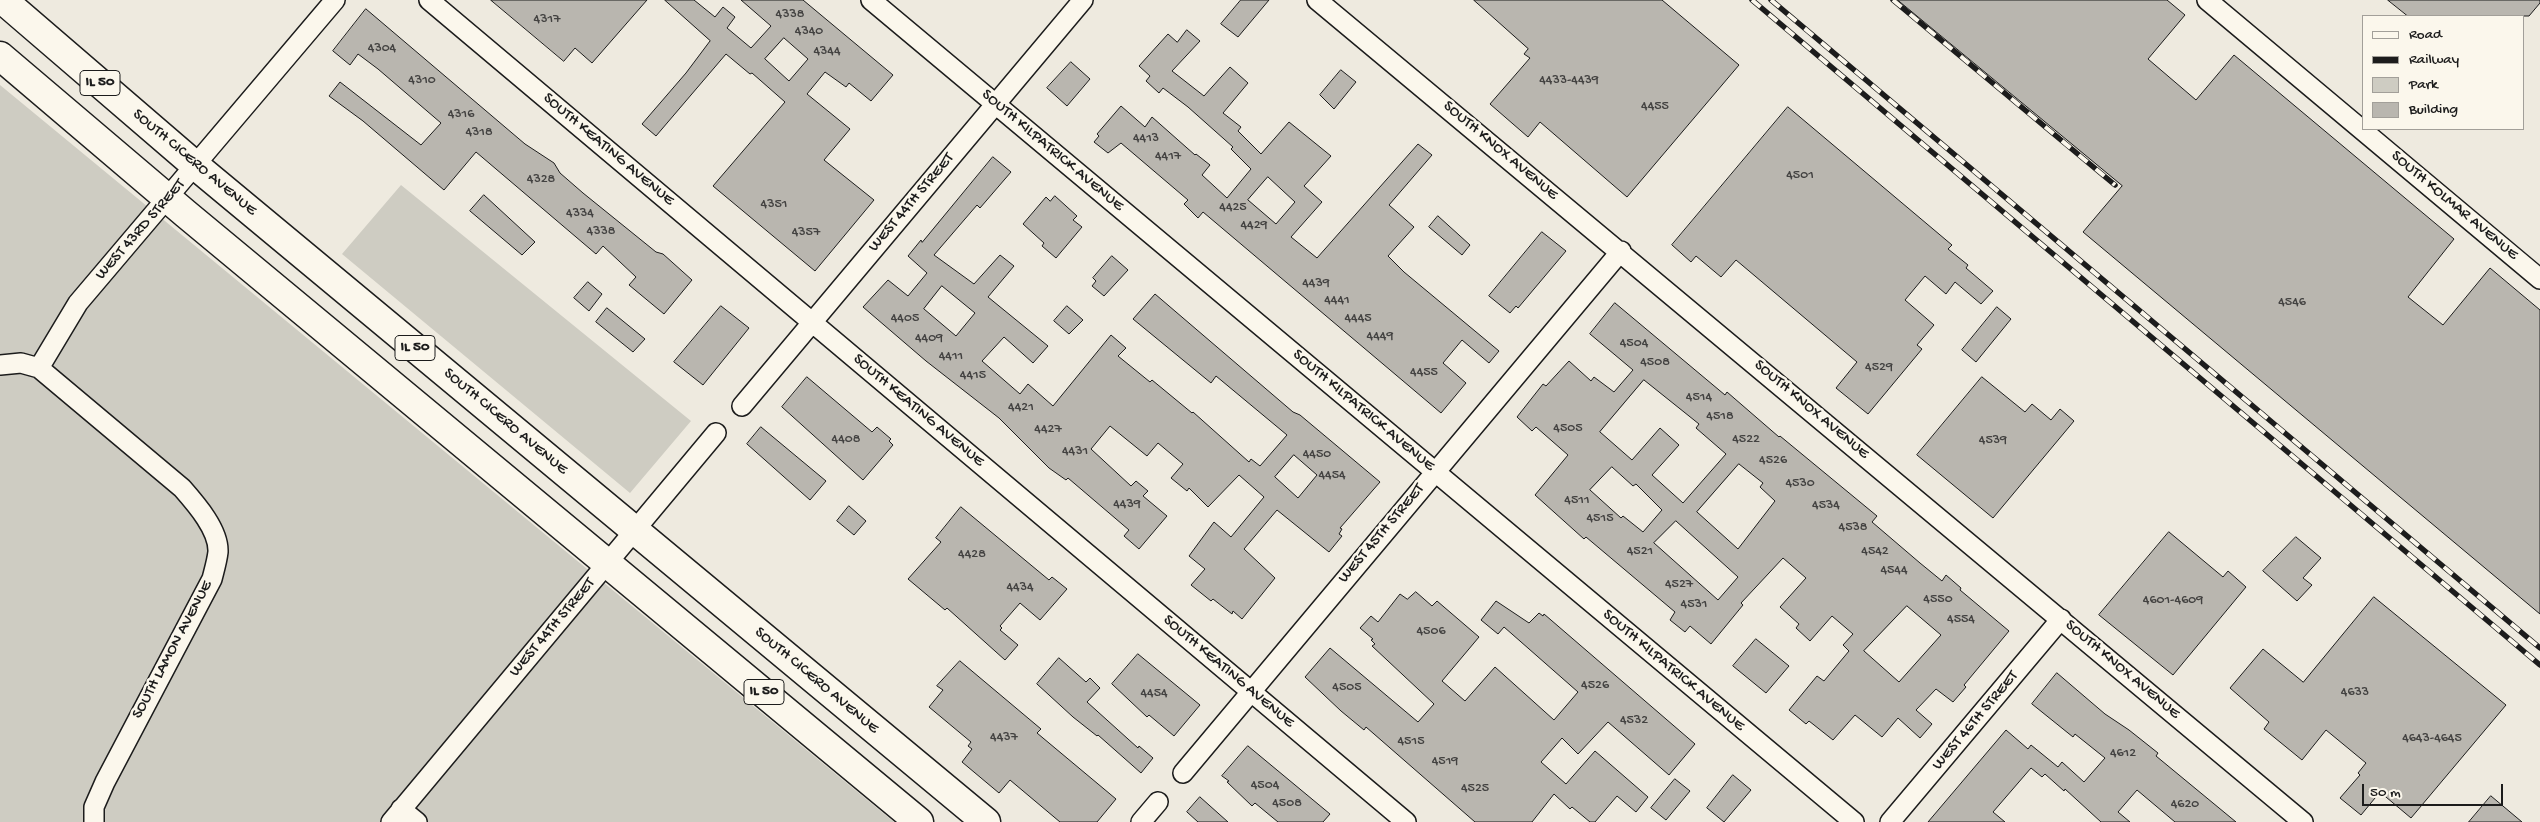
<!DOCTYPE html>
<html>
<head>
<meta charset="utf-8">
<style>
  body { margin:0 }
  #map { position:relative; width:2540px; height:822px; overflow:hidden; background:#eeeadf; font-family:"Gochi Hand",sans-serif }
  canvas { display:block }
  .legend { position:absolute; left:2362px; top:15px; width:162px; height:115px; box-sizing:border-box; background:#fbf7ec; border:1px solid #a29f99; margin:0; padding:6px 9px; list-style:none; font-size:15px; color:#1c1c1c }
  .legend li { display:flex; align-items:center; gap:10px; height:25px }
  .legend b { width:25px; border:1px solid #a29f99 }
  .scale { position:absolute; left:2362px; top:784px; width:141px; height:22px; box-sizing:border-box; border:2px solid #1c1c1c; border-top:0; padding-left:6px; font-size:15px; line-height:18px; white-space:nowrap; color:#1c1c1c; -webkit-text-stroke:4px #fbf7ec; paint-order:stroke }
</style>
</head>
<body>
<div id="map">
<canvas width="2540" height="822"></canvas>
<ul class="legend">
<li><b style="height:6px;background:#fbf7ec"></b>Road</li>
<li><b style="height:6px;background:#1c1c1c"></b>Railway</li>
<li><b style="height:14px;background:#ceccc2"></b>Park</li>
<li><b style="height:14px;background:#b9b6af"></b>Building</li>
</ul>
<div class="scale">50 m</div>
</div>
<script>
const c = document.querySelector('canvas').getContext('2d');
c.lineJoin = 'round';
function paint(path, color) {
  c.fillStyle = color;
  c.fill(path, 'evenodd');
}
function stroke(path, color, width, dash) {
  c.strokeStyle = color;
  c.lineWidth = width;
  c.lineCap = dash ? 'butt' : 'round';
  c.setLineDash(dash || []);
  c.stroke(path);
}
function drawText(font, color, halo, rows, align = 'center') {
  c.font = font + ' "Gochi Hand",sans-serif';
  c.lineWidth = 5;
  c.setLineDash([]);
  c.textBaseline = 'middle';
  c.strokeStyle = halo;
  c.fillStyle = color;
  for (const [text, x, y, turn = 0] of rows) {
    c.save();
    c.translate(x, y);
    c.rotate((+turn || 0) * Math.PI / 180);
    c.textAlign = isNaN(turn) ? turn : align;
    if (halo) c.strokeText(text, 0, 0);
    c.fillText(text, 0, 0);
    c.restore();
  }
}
paint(new Path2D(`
  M 0,85 L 894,822 L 0,822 Z
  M 401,185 L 691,421 L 630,493 L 342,254 Z`), '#ceccc2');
const building = new Path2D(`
  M 491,0 L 647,0 L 592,63 L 575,48 L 564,61 Z
  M 665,0 L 694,0 L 715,17 L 723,7 L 735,17 L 727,28 L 751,48 L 771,26 L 741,0 L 803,0 L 893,75 L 871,101 L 849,83 L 846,87 L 825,72 L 807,94 L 850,129 L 824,160 L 874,200 L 815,271 L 713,186 L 785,102 L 752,73 L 750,74 L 726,54 L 656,136 L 642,124 L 686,73 L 710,41 ZM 784,38 L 808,59 L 789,81 L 765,59 Z
  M 1241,0 L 1269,0 L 1238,37 L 1221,24 Z
  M 1474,0 L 1662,0 L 1739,65 L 1627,197 L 1540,122 L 1528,137 L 1490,104 L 1530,58 L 1524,54 L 1528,49 Z
  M 1898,0 L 2167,0 L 2185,15 L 2148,59 L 2196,100 L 2234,55 L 2454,239 L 2408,297 L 2443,325 L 2490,268 L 2540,310 L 2540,614 L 2083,232 L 2122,186 Z
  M 2388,0 L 2540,0 L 2540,3 L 2529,16 L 2408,16 Z
  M 366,9 L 525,144 L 554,163 L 560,173 L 583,193 L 656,252 L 663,254 L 692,280 L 664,314 L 629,285 L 636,277 L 603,246 L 596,254 L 476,152 L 444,190 L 363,121 L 329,96 L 340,82 L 421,145 L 441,123 L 378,69 L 358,54 L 350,65 L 333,51 Z
  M 1187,30 L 1200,41 L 1172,71 L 1204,96 L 1230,67 L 1248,83 L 1223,113 L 1241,127 L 1238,131 L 1261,154 L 1289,122 L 1331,156 L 1304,186 L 1322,202 L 1291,237 L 1317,258 L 1418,144 L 1432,155 L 1389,205 L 1414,227 L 1388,256 L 1404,272 L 1499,351 L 1489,363 L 1462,340 L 1443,363 L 1466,383 L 1441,413 L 1203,212 L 1198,218 L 1184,204 L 1188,200 L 1121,143 L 1108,153 L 1094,142 L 1099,136 L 1097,134 L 1121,106 L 1145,127 L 1152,117 L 1195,155 L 1196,154 L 1210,165 L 1202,175 L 1227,198 L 1251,169 L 1231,149 L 1233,147 L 1188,107 L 1163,88 L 1159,93 L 1146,81 L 1150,76 L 1139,66 L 1168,34 L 1177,42 ZM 1268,177 L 1295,202 L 1276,224 L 1248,200 Z
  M 1071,62 L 1090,79 L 1067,106 L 1047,88 Z
  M 1341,70 L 1356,82 L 1334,109 L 1320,95 Z
  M 1788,107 L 1952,245 L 1948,249 L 1968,265 L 1966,268 L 1993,291 L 1981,304 L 1955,282 L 1946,294 L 1925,276 L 1905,300 L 1934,325 L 1917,345 L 1922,349 L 1868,414 L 1836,388 L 1857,362 L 1736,260 L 1721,277 L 1696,256 L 1691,262 L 1672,245 Z
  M 993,157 L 1011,172 L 980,208 L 977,205 L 934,255 L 974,284 L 1000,255 L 1014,266 L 988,297 L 1048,346 L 1033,363 L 1004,337 L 982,361 L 1020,394 L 1028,384 L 1053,406 L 1111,335 L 1126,348 L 1118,356 L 1150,382 L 1152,380 L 1192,413 L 1193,412 L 1249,462 L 1251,459 L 1260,466 L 1287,435 L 1216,376 L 1211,383 L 1133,319 L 1155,294 L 1293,412 L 1300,415 L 1380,482 L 1340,528 L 1342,529 L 1339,534 L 1342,536 L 1329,552 L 1277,510 L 1244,549 L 1275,578 L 1242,619 L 1233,611 L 1232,614 L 1213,599 L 1211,601 L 1191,585 L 1205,569 L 1189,556 L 1214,522 L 1231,537 L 1264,497 L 1239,475 L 1208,507 L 1189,488 L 1187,491 L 1171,478 L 1183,464 L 1158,443 L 1147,456 L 1110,426 L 1091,449 L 1131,486 L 1136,481 L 1148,491 L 1143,496 L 1167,516 L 1139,549 L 1124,536 L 1129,530 L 1068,478 L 1066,480 L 1049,468 L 999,418 L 926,361 L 863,307 L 888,280 L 908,296 L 927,273 L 908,256 L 921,240 L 922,242 ZM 942,286 L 975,313 L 956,336 L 924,309 ZM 1294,455 L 1317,475 L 1298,498 L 1275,477 Z
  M 484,195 L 535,242 L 522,255 L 470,211 Z
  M 1055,196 L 1077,216 L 1073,220 L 1082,227 L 1056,258 L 1042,246 L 1044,243 L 1023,224 L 1046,197 L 1050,201 Z
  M 1438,216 L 1470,245 L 1462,255 L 1429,227 Z
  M 1542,232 L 1566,251 L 1518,308 L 1516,306 L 1510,313 L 1489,296 Z
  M 1112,256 L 1128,270 L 1104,296 L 1092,286 L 1096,281 L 1093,278 Z
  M 588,282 L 602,294 L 589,311 L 574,298 Z
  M 1615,303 L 1725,395 L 1727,392 L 1779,437 L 1780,436 L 1877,516 L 1872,522 L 1920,563 L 1942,581 L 1946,575 L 1961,588 L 1960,590 L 2009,631 L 1964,685 L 1966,687 L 1953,702 L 1936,689 L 1916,710 L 1932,724 L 1920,738 L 1898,718 L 1882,737 L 1855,715 L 1833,740 L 1809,721 L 1806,724 L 1789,710 L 1817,676 L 1824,681 L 1849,651 L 1843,645 L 1853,634 L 1832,616 L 1810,641 L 1796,628 L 1799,624 L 1780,607 L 1806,578 L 1783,558 L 1741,603 L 1743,605 L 1711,644 L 1690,626 L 1685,632 L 1670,620 L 1675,612 L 1586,537 L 1584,539 L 1535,495 L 1568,455 L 1536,427 L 1532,431 L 1517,417 L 1543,384 L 1546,386 L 1569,361 L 1591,381 L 1594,377 L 1614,392 L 1633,370 L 1590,334 ZM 1644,380 L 1699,424 L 1696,428 L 1726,454 L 1683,503 L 1652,475 L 1679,445 L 1660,428 L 1632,460 L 1600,432 ZM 1739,464 L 1763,483 L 1760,487 L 1775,501 L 1738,549 L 1697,512 ZM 1612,467 L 1633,486 L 1636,484 L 1662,510 L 1643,532 L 1623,516 L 1621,518 L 1590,490 ZM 1676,521 L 1738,577 L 1718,600 L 1654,543 ZM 1907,606 L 1941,635 L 1899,682 L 1864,651 Z
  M 721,306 L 749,328 L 703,385 L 674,362 Z
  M 1067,306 L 1083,320 L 1069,334 L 1054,321 Z
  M 1997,307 L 2011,319 L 1976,362 L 1962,350 Z
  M 607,308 L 645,339 L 633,352 L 596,322 Z
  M 807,377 L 872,432 L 877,427 L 891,439 L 889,441 L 893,445 L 863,480 L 782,407 Z
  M 1982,377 L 2025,412 L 2032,404 L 2051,420 L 2060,409 L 2074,421 L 1993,518 L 1917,455 Z
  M 761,427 L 826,481 L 810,500 L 747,444 Z
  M 849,506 L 866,521 L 854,535 L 837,521 Z
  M 961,507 L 1049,580 L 1052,577 L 1067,589 L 1040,620 L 1020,603 L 1000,626 L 1002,628 L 1000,630 L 1018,645 L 1005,660 L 947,608 L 945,610 L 908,579 L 941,542 L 936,538 Z
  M 2169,532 L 2223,577 L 2228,571 L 2246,587 L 2173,675 L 2099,615 Z
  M 2296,537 L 2321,558 L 2303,578 L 2312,585 L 2297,601 L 2263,571 Z
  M 1416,592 L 1432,606 L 1437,601 L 1479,637 L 1442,681 L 1465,701 L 1495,667 L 1554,720 L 1578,692 L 1504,627 L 1498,634 L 1481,620 L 1496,601 L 1529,623 L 1539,613 L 1543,616 L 1544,614 L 1695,744 L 1669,775 L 1608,722 L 1578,754 L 1562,738 L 1541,762 L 1566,784 L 1595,751 L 1648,797 L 1636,812 L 1617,796 L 1595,822 L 1590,822 L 1572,807 L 1570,809 L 1554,794 L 1532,822 L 1475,822 L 1366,727 L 1364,730 L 1341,711 L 1305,677 L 1330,648 L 1418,722 L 1434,704 L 1372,646 L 1375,644 L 1371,640 L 1373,639 L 1360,628 L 1371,616 L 1378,622 L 1400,594 L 1407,599 Z
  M 2374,597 L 2506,705 L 2411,818 L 2380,792 L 2361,815 L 2340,798 L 2360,775 L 2358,773 L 2366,763 L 2326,730 L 2302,760 L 2264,729 L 2269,722 L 2230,688 L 2263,649 L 2303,682 Z
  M 1756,639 L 1789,666 L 1766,693 L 1733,666 Z
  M 1138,654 L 1200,705 L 1174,736 L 1149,715 L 1147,717 L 1112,684 Z
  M 1059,658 L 1086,682 L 1090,678 L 1100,688 L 1087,702 L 1138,748 L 1139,746 L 1153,758 L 1141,773 L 1098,735 L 1097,736 L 1073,717 L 1037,684 Z
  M 960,661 L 1041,729 L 1037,733 L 1116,799 L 1097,822 L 1060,822 L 1010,780 L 999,793 L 962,762 L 972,749 L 968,746 L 971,742 L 929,707 L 943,690 L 937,686 Z
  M 2057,673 L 2105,714 L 2129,730 L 2158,753 L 2156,756 L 2236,822 L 2175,822 L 2137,790 L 2118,812 L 2130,822 L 2101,822 L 2065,789 L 2064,791 L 2045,774 L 2042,777 L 2031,768 L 1993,812 L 2005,822 L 1928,822 L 2006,730 L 2028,749 L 2031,745 L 2058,767 L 2062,762 L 2084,782 L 2105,758 L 2075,734 L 2073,737 L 2032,704 Z
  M 1248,746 L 1330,814 L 1323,822 L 1278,822 L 1255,803 L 1252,806 L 1227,782 L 1229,781 L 1222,776 Z
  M 1733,775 L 1751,790 L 1724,822 L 1707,808 Z
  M 1675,779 L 1690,791 L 1666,820 L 1651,808 Z
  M 2491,796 L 2522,822 L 2469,822 Z
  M 1200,797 L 1228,822 L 1198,822 L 1187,812 Z`);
paint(building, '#b9b6af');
stroke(building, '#1c1c1c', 1);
const minor = new Path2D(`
  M 429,0 L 1406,822
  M 871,0 L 1854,822
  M 1317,0 L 2303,822
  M 2207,0 L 2540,279
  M 0,365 L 21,363 L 39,368 L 182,488 C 196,504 219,530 218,552 C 217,561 214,571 212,579 L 105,782 L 94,807 L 94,822
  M 39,368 L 78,303 L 335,0
  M 742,406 L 1083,0
  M 1183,773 L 1621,251
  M 401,809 L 417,822
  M 391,822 L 716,433
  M 1141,822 L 1158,802
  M 1890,822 L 2061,619`);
const primary = new Path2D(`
  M 3,0 L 196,166 L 986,822
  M 0,56 L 186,214 L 919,822`);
stroke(minor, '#1c1c1c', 22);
stroke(primary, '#1c1c1c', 31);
stroke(minor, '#fbf7ec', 19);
stroke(primary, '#fbf7ec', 28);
const rail = new Path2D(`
  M 1752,0 L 2540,665
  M 1771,0 L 2540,648
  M 1893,0 L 2115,185`);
stroke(rail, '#1c1c1c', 5.5);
stroke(rail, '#fbf7ec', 4, [11]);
drawText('14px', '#434241', null, [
  ["4338",790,15],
  ["4317",547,20],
  ["4340",809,32],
  ["4304",382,49],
  ["4344",827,52],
  ["4310",422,81],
  ["4433-4439",1569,81],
  ["4455",1655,107],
  ["4316",461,115],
  ["4318",479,133],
  ["4413",1146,139],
  ["4417",1168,157],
  ["4501",1800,176],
  ["4328",541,180],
  ["4351",774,205],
  ["4425",1233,208],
  ["4334",580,214],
  ["4429",1254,226],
  ["4338",601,232],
  ["4357",806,233],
  ["4439",1316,284],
  ["4441",1337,301],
  ["4546",2292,303],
  ["4405",905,319],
  ["4445",1358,319],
  ["4449",1380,337],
  ["4409",929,339],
  ["4504",1634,344],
  ["4411",951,357],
  ["4508",1655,363],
  ["4529",1879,368],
  ["4455",1424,373],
  ["4415",973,376],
  ["4514",1699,398],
  ["4421",1021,408],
  ["4518",1720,417],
  ["4505",1568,429],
  ["4427",1048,430],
  ["4408",846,440],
  ["4522",1746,440],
  ["4539",1993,441],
  ["4431",1075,452],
  ["4450",1317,455],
  ["4526",1773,461],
  ["4454",1332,476],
  ["4530",1800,484],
  ["4511",1577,501],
  ["4439",1127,505],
  ["4534",1826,506],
  ["4515",1600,519],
  ["4538",1853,528],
  ["4521",1640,552],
  ["4542",1875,552],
  ["4428",972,555],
  ["4544",1894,571],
  ["4527",1679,585],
  ["4434",1020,588],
  ["4550",1938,600],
  ["4601-4609",2173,601],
  ["4531",1694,605],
  ["4554",1961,620],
  ["4506",1431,632],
  ["4526",1595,686],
  ["4505",1347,688],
  ["4633",2355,693],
  ["4454",1154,694],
  ["4532",1634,721],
  ["4437",1004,738],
  ["4643-4645",2432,739],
  ["4515",1411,742],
  ["4612",2123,754],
  ["4519",1445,762],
  ["4504",1265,786],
  ["4525",1475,789],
  ["4508",1287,804],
  ["4620",2185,805]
]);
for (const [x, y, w] of [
  [100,83,40],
  [415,348,40],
  [764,692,40]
]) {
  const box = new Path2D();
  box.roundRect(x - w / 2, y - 12.5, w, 25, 4);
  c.fillStyle = '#fbf7ec';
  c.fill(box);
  stroke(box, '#1c1c1c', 1);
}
drawText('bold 15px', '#1c1c1c', null, [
  ["IL 50",100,83],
  ["IL 50",415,348],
  ["IL 50",764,692]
]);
drawText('16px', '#1c1c1c', '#fbf7ec', [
  ["SOUTH KEATING AVENUE",608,150,40],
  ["SOUTH KILPATRICK AVENUE",1052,151,40],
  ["SOUTH KNOX AVENUE",1500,151,40],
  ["SOUTH CICERO AVENUE",194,163,40],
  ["WEST 44TH STREET",912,203,-50],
  ["SOUTH KOLMAR AVENUE",2454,206,40],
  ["WEST 43RD STREET",141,230,-49],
  ["SOUTH KNOX AVENUE",1811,410,40],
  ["SOUTH KEATING AVENUE",918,411,40],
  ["SOUTH KILPATRICK AVENUE",1363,411,40],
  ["SOUTH CICERO AVENUE",505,422,40],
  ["WEST 45TH STREET",1382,534,-50],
  ["WEST 44TH STREET",553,628,-50],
  ["SOUTH LAMON AVENUE",173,650,-62],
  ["SOUTH KNOX AVENUE",2122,670,40],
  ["SOUTH KILPATRICK AVENUE",1673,671,40],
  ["SOUTH KEATING AVENUE",1228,672,40],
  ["SOUTH CICERO AVENUE",816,681,40],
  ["WEST 46TH STREET",1976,721,-50]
]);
</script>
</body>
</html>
